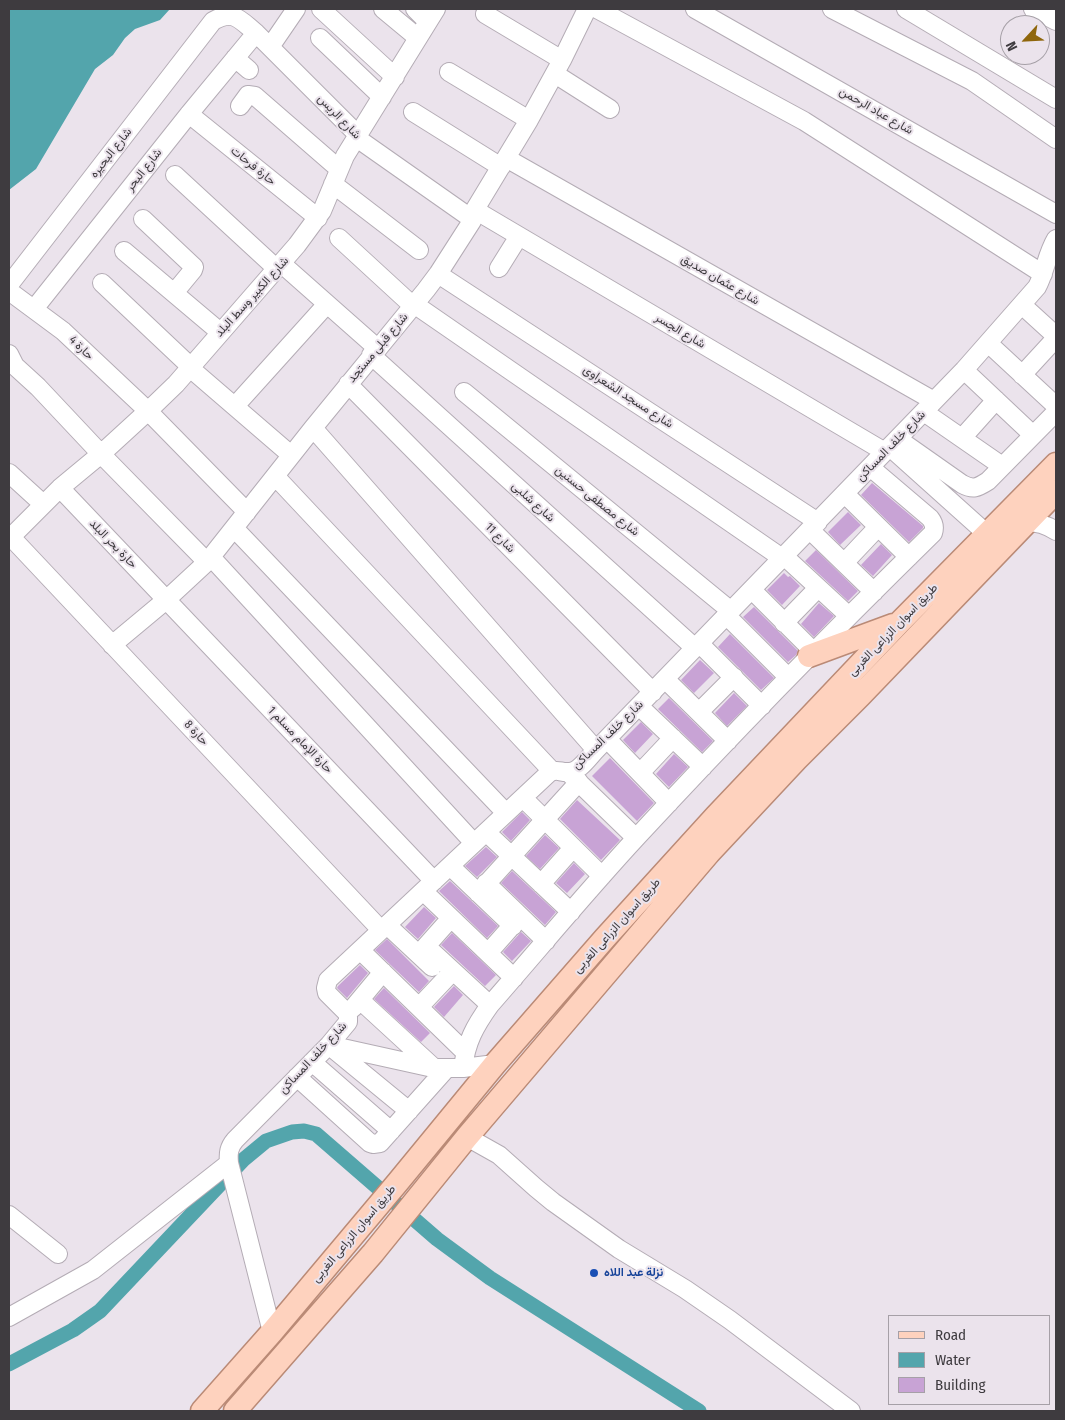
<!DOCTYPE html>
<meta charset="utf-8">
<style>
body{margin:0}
#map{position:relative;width:1065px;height:1420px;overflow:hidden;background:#ebe3ec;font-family:"Fira Sans Condensed",sans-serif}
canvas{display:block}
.frame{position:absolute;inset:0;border:10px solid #3e3b3f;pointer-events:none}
.legend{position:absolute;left:888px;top:1315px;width:162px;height:90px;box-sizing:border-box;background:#ebe3ec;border:1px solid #a6a0a7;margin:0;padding:6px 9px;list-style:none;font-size:15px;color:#3e3b3f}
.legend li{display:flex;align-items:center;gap:10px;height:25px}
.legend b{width:25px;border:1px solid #a6a0a7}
.north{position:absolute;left:1000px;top:15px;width:50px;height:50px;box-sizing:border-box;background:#ebe3ec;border:1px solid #a6a0a7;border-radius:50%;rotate:245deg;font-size:14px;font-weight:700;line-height:20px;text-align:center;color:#3e3b3f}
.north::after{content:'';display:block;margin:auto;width:18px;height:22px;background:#8f660c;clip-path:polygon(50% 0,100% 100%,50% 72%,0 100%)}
</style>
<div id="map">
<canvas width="1065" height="1420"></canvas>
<div class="frame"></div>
<ul class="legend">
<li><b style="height:6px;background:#fed2be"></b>Road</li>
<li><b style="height:14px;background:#53a5ac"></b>Water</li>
<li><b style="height:14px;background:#c8a3d5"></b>Building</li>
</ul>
<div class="north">N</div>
</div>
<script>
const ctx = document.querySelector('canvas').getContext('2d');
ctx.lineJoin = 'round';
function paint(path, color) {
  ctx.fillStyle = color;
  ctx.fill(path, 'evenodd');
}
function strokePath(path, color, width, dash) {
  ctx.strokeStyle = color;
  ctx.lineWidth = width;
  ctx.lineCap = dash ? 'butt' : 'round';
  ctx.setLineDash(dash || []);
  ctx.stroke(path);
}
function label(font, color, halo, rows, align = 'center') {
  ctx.font = font + ' "Fira Sans Condensed",Vazirmatn,sans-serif';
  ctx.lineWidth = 4;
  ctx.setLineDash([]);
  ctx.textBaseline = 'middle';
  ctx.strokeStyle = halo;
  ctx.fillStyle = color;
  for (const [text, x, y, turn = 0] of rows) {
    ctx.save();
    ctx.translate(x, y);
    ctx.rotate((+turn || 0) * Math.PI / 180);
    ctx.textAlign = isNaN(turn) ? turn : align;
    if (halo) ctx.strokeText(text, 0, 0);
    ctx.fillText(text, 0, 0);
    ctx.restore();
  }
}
paint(new Path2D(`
 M9 9H170L160 20 135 29 125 38 113 55 95 69 36 169 9 190Z`), '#53a5ac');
strokePath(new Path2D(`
 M9 1364 73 1330 100 1311 243 1160 266 1141 292 1132 304 1131 316 1134 437 1239 490 1278 699 1411`), '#53a5ac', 15);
paint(new Path2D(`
 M872 483 923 526V528L909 542 861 495Z
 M848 512 861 525 840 545 828 532Z
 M881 544 892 555 873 576 861 565Z
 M816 550 858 591 848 601 805 561Z
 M784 573 788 577 790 576 800 586 782 605 767 590Z
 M819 603 834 616 814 637 801 624Z
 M754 607 798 651 796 655 788 662 743 617Z
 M730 634 774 678 761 690 718 647Z
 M700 660 714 673 694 693 681 680Z
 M734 693 747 706 727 726 715 713Z
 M669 698 713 741 702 752 658 709Z
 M641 722 653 734 635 753 623 740Z
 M674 754 688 767 669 787 656 774Z
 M610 758 654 803 637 821 592 776Z
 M577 800 620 840 601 860 560 819Z
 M522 812 530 820 511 841 502 832Z
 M545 835 559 848 540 869 526 856Z
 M486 847 497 857 477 877 465 866Z
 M574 863 585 874 567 893 556 883Z
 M512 871 556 912 545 925 501 883Z
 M450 881 498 926 487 938 439 891Z
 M424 907 436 918 418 939 405 927Z
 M521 932 531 941 512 961 503 952Z
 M452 933 496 975 485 986 441 945Z
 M387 939 429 981 419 992 375 950Z
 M360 965 368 973 347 998 337 988 338 986Z
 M454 986 463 995 444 1017 434 1007Z
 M384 988 430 1033 421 1042 374 999Z`), '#c8a3d5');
const minor = new Path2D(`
 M321 9 395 77
 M383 9 418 38
 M415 9 428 22
 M597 9 804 121 1043 274
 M695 9 1056 214
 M832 9 972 81 1056 139
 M906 9 1056 99
 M1033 9 1056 21
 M485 14 562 60
 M320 38 382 97
 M270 47 296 9
 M235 58 249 70
 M449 72 529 120
 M555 74 610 109
 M240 106 248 95 255 96 339 169
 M413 112 501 167
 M189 114 318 218
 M506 158 934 401
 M175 175 277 269
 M333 184 419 250
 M475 210 885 452
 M143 219 194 267 193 270 174 293
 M339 238 413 306
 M124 251 220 332
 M282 264 377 348
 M499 268 519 236
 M438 274 818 522
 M102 283 191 367
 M9 285 213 21C234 9 240 20 256 33L356 133 361 141 472 219
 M9 291 63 331 148 411 247 512
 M414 304 782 558
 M1022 305 1056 336
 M34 309 189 114 256 33
 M988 343 1056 406
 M9 354 15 366 38 387 101 454 207 562
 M371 355 695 648
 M190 368 291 455
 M964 370 1033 435
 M1022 375 1056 338
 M348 384 653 692
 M464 392 731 611
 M235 406 327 304
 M924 412 1002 466
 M313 428 596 750
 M962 438 996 400
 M898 439 962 484C973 490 977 488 988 481L1056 412
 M890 447 987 534
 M9 473 43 504
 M275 476 552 771
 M60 488 434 881
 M845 494 909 557
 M1026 522C1038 522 1047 525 1056 531
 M234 528 506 813
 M810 530 874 592
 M11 537 381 930
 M9 539 60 488 101 454 148 411 176 384 297 245 322 211 345 156 436 9
 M784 556 849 616
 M211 557 474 843
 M844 563 878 527
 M752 590 814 652
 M726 615 788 677
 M784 623 818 588
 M699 643 762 706
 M112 645 166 600 207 562 313 428 426 290 438 274 472 221 474 211 529 120 562 60 587 9
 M665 679 728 741
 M639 706 703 767
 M699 712 734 677
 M607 739 669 803
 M640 773 673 738
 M570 774 636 838
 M523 798 602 876
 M486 832 571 912
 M450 866 513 926
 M486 883 546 941
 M541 884 573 848
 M423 891 514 978
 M478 893 579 782
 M387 925 432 967
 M426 946 490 1005
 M360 950 465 1052
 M488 953 519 918
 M419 954 451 918
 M360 1000 433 1067
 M419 1007 453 971
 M353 1008 383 972
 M329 1045 433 1068H463L495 1064
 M331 1047 409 1111
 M312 1062 391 1131
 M463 1068C466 1042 475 1026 490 1005 539 949 587 891 637 837 733 733 832 632 933 533 935 527 934 523 930 518L870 467
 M297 1077 370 1143 373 1144 380 1143 446 1069
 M467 1137 499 1155 536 1188 553 1202 619 1249 685 1289 730 1320 851 1411
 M9 1215 58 1254
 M9 1317 93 1270 229 1163
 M272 1332 229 1163C228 1153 229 1147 235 1140L329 1045 348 1022V1014L327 993 326 988 328 980 549 773C558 768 560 773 569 772 579 772 589 757 596 750L964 370 1037 287C1045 272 1047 254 1056 239`);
const major = new Path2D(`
 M809 656 893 625
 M202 1411 272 1332 398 1182 495 1064 605 938 716 816 899 623 1056 464
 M235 1411 373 1253 467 1137 709 853 796 760 860 696 1056 492`);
strokePath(minor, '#b4acb5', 20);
strokePath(major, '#ba8a76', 25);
strokePath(minor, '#fff', 18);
strokePath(major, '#fed2be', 22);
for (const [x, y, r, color] of [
 [594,1273,5,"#1a4fb4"]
]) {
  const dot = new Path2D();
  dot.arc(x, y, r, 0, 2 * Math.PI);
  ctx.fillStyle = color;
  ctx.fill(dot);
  strokePath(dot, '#ebe3ec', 2);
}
label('12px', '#3e3b3f', '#ebe3ec', [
 ["شارع عباد الرحمن",876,111,30],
 ["شارع الريس",339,117,46],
 ["شارع البحيره",111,153,-52],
 ["حارة فرحات",253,166,39],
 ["شارع البحر",144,170,-52],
 ["شارع عثمان صديق",720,280,30],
 ["شارع الكبير وسط البلد",252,297,-48],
 ["شارع الجسر",680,331,31],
 ["حارة 4",81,348,44],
 ["شارع قبلى مستجد",378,348,-50],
 ["شارع مسجد الشعراوى",628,397,33],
 ["شارع خلف المساكن",891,446,-46],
 ["شارع مصطفى حسنين",597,501,39],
 ["شارع شلبى",533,502,42],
 ["شارع 11",500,538,45],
 ["حارة بحر البلد",113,544,46],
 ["طريق اسوان الزراعى الغربى",893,630,-46],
 ["حارة 8",196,733,47],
 ["شارع خلف المساكن",608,735,-44],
 ["حارة الإمام مسلم 1",300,740,46],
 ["طريق اسوان الزراعى الغربى",617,926,-48],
 ["شارع خلف المساكن",313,1058,-47],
 ["طريق اسوان الزراعى الغربى",354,1234,-50]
]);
label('bold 12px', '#164399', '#ebe3ec', [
 ["نزلة عبد اللاه",604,1273]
], 'left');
</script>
